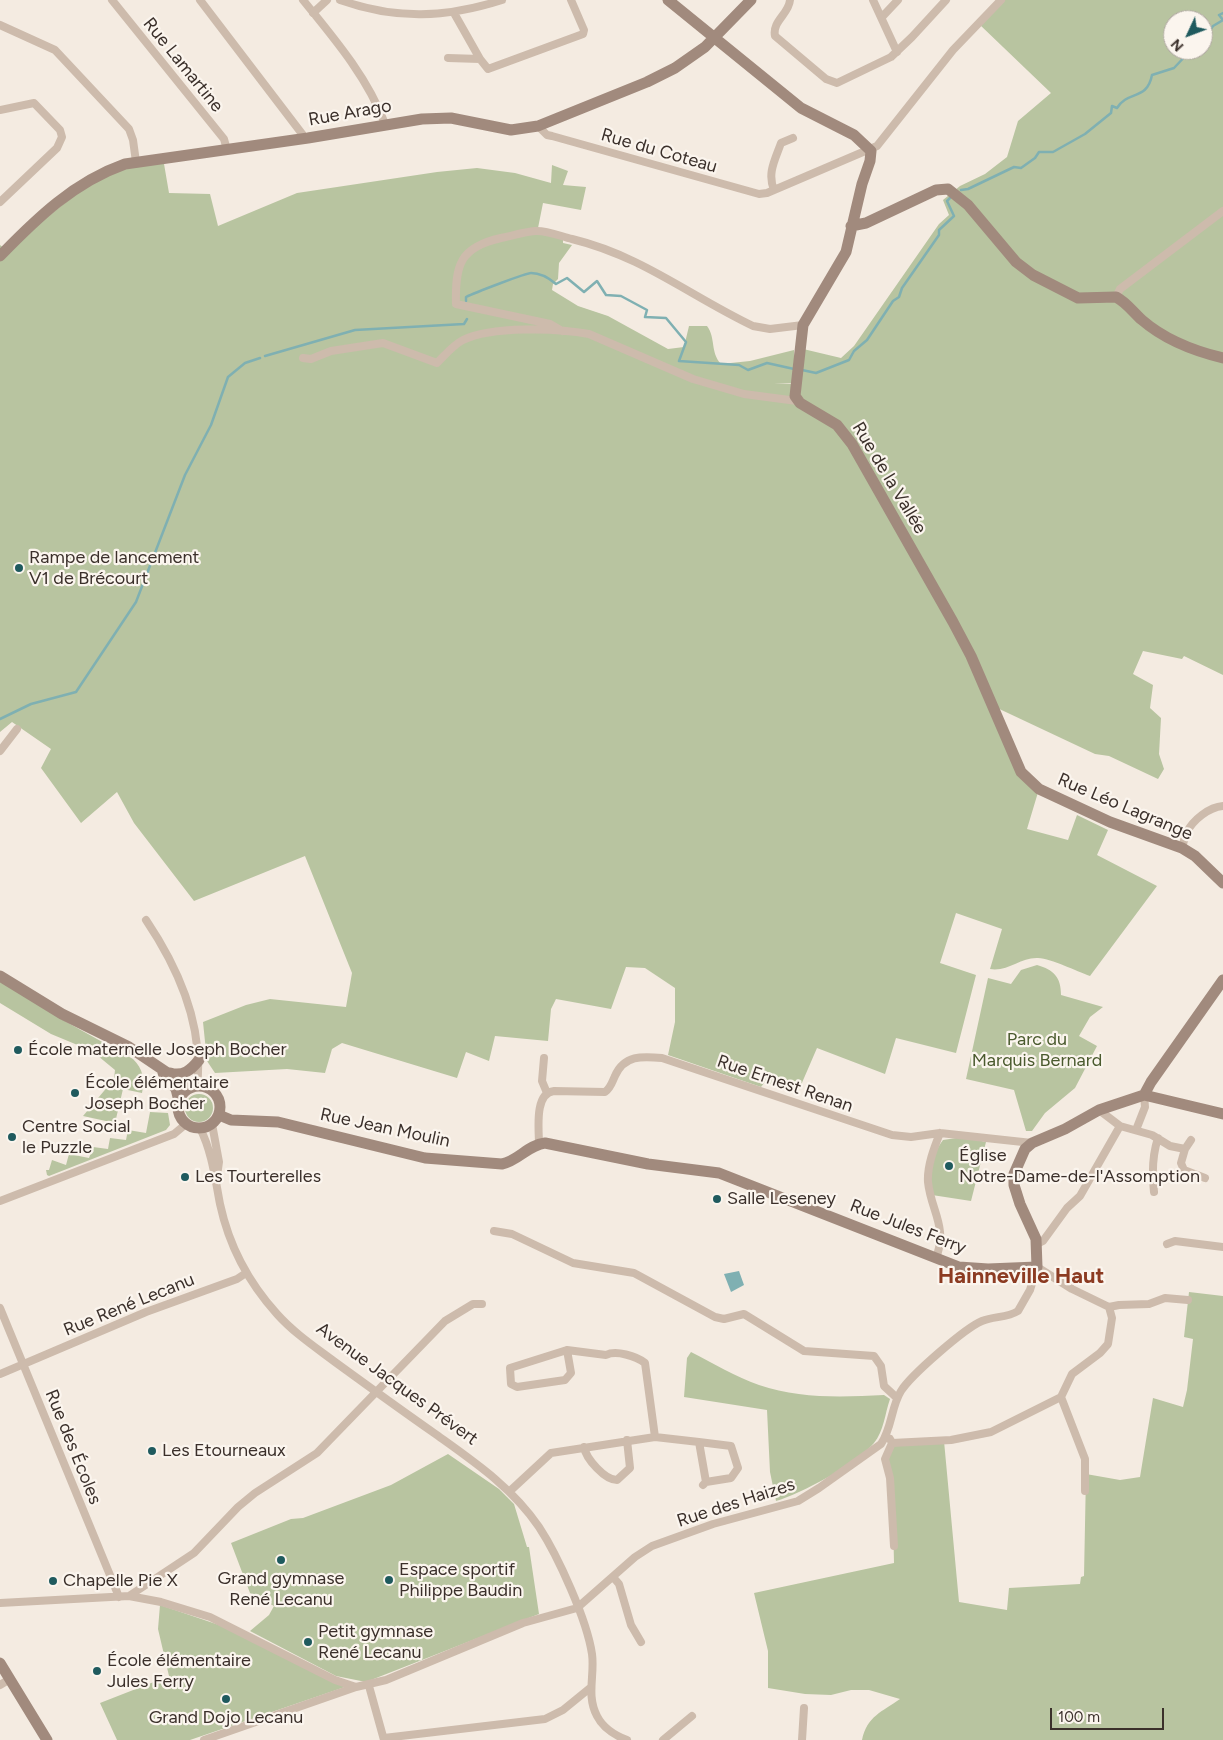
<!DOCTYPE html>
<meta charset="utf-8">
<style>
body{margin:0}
#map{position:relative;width:1223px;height:1740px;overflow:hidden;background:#f4ebe1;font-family:Figtree,sans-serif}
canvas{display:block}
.north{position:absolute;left:1163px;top:10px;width:50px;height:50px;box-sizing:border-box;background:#fbf5ee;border:1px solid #aea6a0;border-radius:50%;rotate:227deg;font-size:14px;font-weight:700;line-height:20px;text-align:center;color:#3b302b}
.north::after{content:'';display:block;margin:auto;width:18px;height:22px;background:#1f5a5e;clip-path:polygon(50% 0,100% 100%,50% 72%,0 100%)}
.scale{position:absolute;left:1050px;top:1708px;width:114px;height:22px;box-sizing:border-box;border:2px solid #3b302b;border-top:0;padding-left:6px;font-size:15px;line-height:18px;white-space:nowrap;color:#3b302b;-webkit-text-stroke:4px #fbf5ee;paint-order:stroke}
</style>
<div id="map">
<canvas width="1223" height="1740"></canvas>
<div class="north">N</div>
<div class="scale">100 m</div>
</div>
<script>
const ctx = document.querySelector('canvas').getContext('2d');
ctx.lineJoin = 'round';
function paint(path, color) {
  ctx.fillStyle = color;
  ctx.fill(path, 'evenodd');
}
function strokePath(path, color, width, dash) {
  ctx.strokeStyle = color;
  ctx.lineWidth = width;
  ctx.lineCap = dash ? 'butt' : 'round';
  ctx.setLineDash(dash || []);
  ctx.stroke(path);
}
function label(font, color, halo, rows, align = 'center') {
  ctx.font = font + ' Figtree,sans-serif';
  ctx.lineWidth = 4.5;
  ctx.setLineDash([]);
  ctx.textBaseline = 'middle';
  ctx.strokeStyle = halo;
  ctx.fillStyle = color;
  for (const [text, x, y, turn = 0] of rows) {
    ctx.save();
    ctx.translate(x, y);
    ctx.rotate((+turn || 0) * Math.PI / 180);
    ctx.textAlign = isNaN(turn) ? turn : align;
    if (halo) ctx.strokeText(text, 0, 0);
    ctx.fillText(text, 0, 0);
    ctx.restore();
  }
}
paint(new Path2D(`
 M1001 0H1223V675L1184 656 1182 659 1143 651 1133 674 1153 685 1150 708 1161 718 1159 754 1164 769 1158 779 1109 756 1095 754 993 706 1021 772 1039 789 1027 829 1068 840 1077 815 1108 830 1097 855 1157 886 1090 976C1076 971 1052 959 1038 958 1021 957 1008 972 990 969L1002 929 956 913 940 963 976 975 956 1053 896 1038 885 1074 817 1048 798 1092 765 1082 761 1087 668 1055 675 1022V988L645 968 626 967 611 1009 556 999 551 1009 548 1041 495 1036 489 1061 466 1052 457 1078 342 1043 332 1049 325 1073 287 1069 215 1073 207 1061 203 1022 246 1005 270 999 346 1007 352 973 305 856 194 901 134 823 117 792 81 823 41 768 51 749 12 722 0 732V245L6 250 105 171 163 158 169 193 210 194 218 226 297 193 437 172 477 168 515 173 551 183 552 165 568 171 563 185 586 187 581 210 543 203 538 228 563 237V243L572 245 559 263 558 279 553 284 552 290 578 306 608 316 668 349 684 347 689 326H707C716 338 710 352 721 364L750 361 794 350 795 378 793 383H774L796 384 799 348 841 358 854 346 939 224 949 215 943 200 960 186 985 174 1007 157 1018 121 1051 93 979 24ZM1173 20H1203V50H1173Z
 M1037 965C1054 970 1061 977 1061 995L1103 1007 1090 1017 1079 1036 1097 1046 1075 1088 1045 1113 1032 1131H1026L1014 1090 966 1079 988 978 1011 984 1021 970Z
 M0 981 61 1019 133 1059C143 1069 145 1079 142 1093L123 1089 115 1123 83 1116 114 1079 115 1070 92 1051 51 1034 0 1003Z
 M185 1108a14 14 0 1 1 28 0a14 14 0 1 1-28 0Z
 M150 1112 168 1113 170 1125 166 1130 49 1176 47 1175 46 1170H49L52 1160 66 1165 69 1154 89 1158 93 1147 108 1149 110 1138 126 1140 128 1130 146 1133Z
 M963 1137 986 1142 971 1201 932 1195C930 1176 931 1155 943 1140Z
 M1189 1292 1223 1296V1740H862C867 1716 882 1712 900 1699L869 1690H851L831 1695 805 1694 768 1688V1651L754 1593 894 1563 893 1519 885 1459 892 1443 944 1441 959 1602 1007 1610 1009 1588 1080 1584 1081 1577 1084 1576 1086 1474 1120 1480 1140 1477 1153 1398 1183 1407 1187 1390 1193 1339 1184 1337Z
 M691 1352C713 1363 736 1377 759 1385 799 1399 843 1397 884 1395L890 1399C885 1413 884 1431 874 1443 858 1463 801 1494 776 1501L770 1472 767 1410 684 1397 687 1358Z
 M448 1454 499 1489 514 1504 527 1547H529L539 1614 366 1682 336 1676 250 1631 269 1615 274 1606 250 1593 231 1543 291 1519 303 1518 391 1485Z
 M160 1605 222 1626 345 1687 190 1740H117L100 1703 169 1676 158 1629Z`), '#b8c4a0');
paint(new Path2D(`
 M739 1271 744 1285 731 1292 724 1274Z`), '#7fb0b2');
strokePath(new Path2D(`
 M1203 40 1213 26 1223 20 1219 15 1223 13
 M961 190 968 189 1014 167 1021 168 1035 158 1039 152H1053L1085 134 1111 113 1112 106 1117 108C1128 90 1147 101 1152 75L1174 68 1190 51 1196 53V50
 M466 301V297C474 293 526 273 531 273 541 273 549 278 556 284L567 278 584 292 597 281 606 295 621 296 647 310 645 317 666 318 686 342 679 361 739 365 748 370 767 363 794 369
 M265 356 355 330 464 324 467 319
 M802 370 816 373 849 360 854 351 867 340 893 301 899 297 902 288 939 235V230L954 216 947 201 950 198
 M0 719 31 704 76 692 136 602 185 475 211 425 228 377 245 363 260 358`), '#7fb0b2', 2.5);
strokePath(new Path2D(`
 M112 0 224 139 227 150
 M200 0 306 139
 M303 0C334 38 368 78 385 124
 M340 0C396 20 446 18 502 0
 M790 0C789 14 772 21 775 36L826 79 837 83 891 57 912 37 946 0
 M873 0 897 52
 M313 13 327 0
 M454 13 480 59
 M882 17 898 0
 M0 25 55 50 129 129 133 140 136 162
 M448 58 480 59 488 69 583 34 584 30 571 0
 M0 110 34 103 60 130 62 137 57 148 0 202
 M538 126 547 135 552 136 759 194 767 193 877 146 953 50 1001 0
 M774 190C767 173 775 160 781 143L793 138
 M1116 297 1120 289 1223 211
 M562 331 550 324 456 304C455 265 460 247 501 238 512 236 523 232 535 231 546 230 560 236 572 239 642 256 690 296 753 326L770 329 803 325
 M303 358 311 359 331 351 383 343 437 363C445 355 453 345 463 340 491 326 558 328 589 334L693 379 744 394 797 401
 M0 751 17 729
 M1182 848C1184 842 1184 837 1187 832 1193 820 1209 807 1223 806
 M146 920C179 969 204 1026 197 1086
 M544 1058 542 1081 547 1093
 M1099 1110 1120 1126 1152 1135 1170 1146 1185 1149 1191 1140
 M212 1124 219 1162 217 1176
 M200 1128C212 1152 215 1178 220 1204 229 1246 249 1283 277 1314 294 1333 315 1347 335 1362 368 1386 401 1410 434 1433 473 1461 512 1487 539 1527 558 1556 587 1620 592 1654 595 1675 586 1695 597 1716 603 1728 614 1735 627 1740
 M1136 1130 1145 1107 1144 1095
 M539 1144C539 1130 534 1093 554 1091L605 1092C611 1088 612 1082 615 1076 624 1055 642 1056 662 1058L892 1135 911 1137 940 1133 1032 1143
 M1185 1149 1181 1163 1184 1170 1205 1178
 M1154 1192C1152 1174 1152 1156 1158 1138
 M0 1201 174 1134 186 1124
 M494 1231 512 1234 573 1263 634 1273 715 1317 724 1319 744 1314 804 1351 874 1356 881 1366 884 1386 897 1398
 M1037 1244 1043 1241 1067 1208 1080 1196 1120 1126
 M1167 1244 1175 1241 1223 1247
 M936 1258C948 1227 931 1211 928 1182 927 1166 934 1148 940 1133
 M0 1308 119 1597
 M567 1350 571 1373 565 1380 517 1387 511 1384 510 1368 567 1350 606 1355C616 1350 636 1356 645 1363L655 1437
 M0 1374 146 1312 237 1279 246 1273
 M890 1439 892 1443 885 1459 890 1478 894 1546
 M699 1442 731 1446 738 1468 731 1478 706 1482
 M892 1443 951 1440 991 1432 1061 1397
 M584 1447C586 1459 605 1480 617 1480L630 1468 627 1440
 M510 1491 551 1453 655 1437 699 1442 706 1482 703 1485
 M1085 1491V1459L1061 1397 1072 1374 1100 1353 1108 1344 1112 1318 1109 1307
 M613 1577 619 1584 631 1625 641 1642
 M129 1596 194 1553 238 1507 255 1493 317 1453 445 1321 473 1304H482
 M0 1603 129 1596 161 1602 210 1617 335 1680 356 1687
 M0 1685 10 1679
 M369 1686 384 1740
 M384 1738 545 1719 563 1710 590 1688
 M204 1740 356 1687 386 1680 523 1623 577 1608 635 1557 652 1546 713 1524 798 1501 819 1488 881 1444C892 1428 891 1407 901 1391 911 1375 965 1328 982 1321 994 1316 1007 1318 1018 1311L1030 1290 1037 1267 1072 1289 1109 1307 1119 1305 1149 1304 1165 1298 1188 1300
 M663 1740 692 1716
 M802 1740 804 1708`), '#cdbbac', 8);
strokePath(new Path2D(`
 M668 0 801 108 854 135 871 151 870 161 862 184 846 252 803 325 795 396 800 403 837 425 852 444 953 622 971 656 1021 772 1039 789 1110 822 1182 848 1195 856 1223 883
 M851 226 866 223 936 190 948 189 968 205 1016 262 1033 275 1078 298 1116 297C1126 302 1133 312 1142 320 1165 340 1194 351 1223 358
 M0 256C37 218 74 182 125 164L308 138 422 119 451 118 511 130 538 126 647 82 675 68 705 47 751 0
 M0 976 62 1014 129 1047 190 1088
 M163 1073 176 1089 179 1101
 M170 1073C183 1077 191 1070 199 1060
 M178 1107a21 21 0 1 1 42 0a21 21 0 1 1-42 0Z
 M1144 1095 1151 1082 1223 980
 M1144 1095 1223 1114
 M219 1115 231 1120 278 1122 425 1158 502 1164C518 1161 528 1145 545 1143L648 1164 719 1173 959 1267 988 1269 1037 1267 1036 1239 1020 1204 1014 1185V1174L1025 1149 1032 1143 1065 1129 1099 1110 1144 1095
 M0 1663 47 1740`), '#a18a7d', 11);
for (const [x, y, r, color] of [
 [19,568,5,"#1f5a5e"],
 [18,1050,5,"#1f5a5e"],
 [75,1093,5,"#1f5a5e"],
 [12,1137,5,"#1f5a5e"],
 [949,1166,5,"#1f5a5e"],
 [185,1177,5,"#1f5a5e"],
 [717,1199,5,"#1f5a5e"],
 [152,1451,5,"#1f5a5e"],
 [281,1560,5,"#1f5a5e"],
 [389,1580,5,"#1f5a5e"],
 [53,1581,5,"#1f5a5e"],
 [308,1642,5,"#1f5a5e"],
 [97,1671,5,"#1f5a5e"],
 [226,1699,5,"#1f5a5e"]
]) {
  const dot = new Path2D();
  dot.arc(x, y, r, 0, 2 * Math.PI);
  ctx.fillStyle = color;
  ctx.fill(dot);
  strokePath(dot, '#fbf5ee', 2);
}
label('18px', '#3b302b', '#fbf5ee', [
 ["Rue Lamartine",183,65,51],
 ["Rue Arago",350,113,-10],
 ["Rue du Coteau",659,151,16],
 ["Rue de la Vallée",889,478,59],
 ["Rue Léo Lagrange",1125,807,23],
 ["Rue Ernest Renan",785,1084,19],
 ["Rue Jean Moulin",385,1128,12],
 ["Rue Jules Ferry",908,1227,21],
 ["Rue René Lecanu",129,1305,-22],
 ["Avenue Jacques Prévert",397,1384,36],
 ["Rue des Écoles",73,1447,68],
 ["Rue des Haizes",736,1503,-18]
]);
label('18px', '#3b302b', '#fbf5ee', [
 ["Rampe de lancement",29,558],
 ["V1 de Brécourt",29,579],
 ["École maternelle Joseph Bocher",28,1050],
 ["École élémentaire",85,1083],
 ["Joseph Bocher",85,1104],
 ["Centre Social",22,1127],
 ["le Puzzle",22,1148],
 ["Église",959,1156],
 ["Notre-Dame-de-l'Assomption",959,1177],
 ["Les Tourterelles",195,1177],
 ["Salle Leseney",727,1199],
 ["Les Etourneaux",162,1451],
 ["Espace sportif",399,1570],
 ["Philippe Baudin",399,1591],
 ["Grand gymnase",281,1579,"center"],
 ["René Lecanu",281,1600,"center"],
 ["Chapelle Pie X",63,1581],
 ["Petit gymnase",318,1632],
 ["René Lecanu",318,1653],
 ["École élémentaire",107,1661],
 ["Jules Ferry",107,1682],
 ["Grand Dojo Lecanu",226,1718,"center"]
], 'left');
label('18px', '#4a5a2e', '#fbf5ee', [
 ["Parc du",1037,1040],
 ["Marquis Bernard",1037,1061]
]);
label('bold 22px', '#8c3b22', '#fbf5ee', [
 ["Hainneville Haut",1021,1277]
]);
</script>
